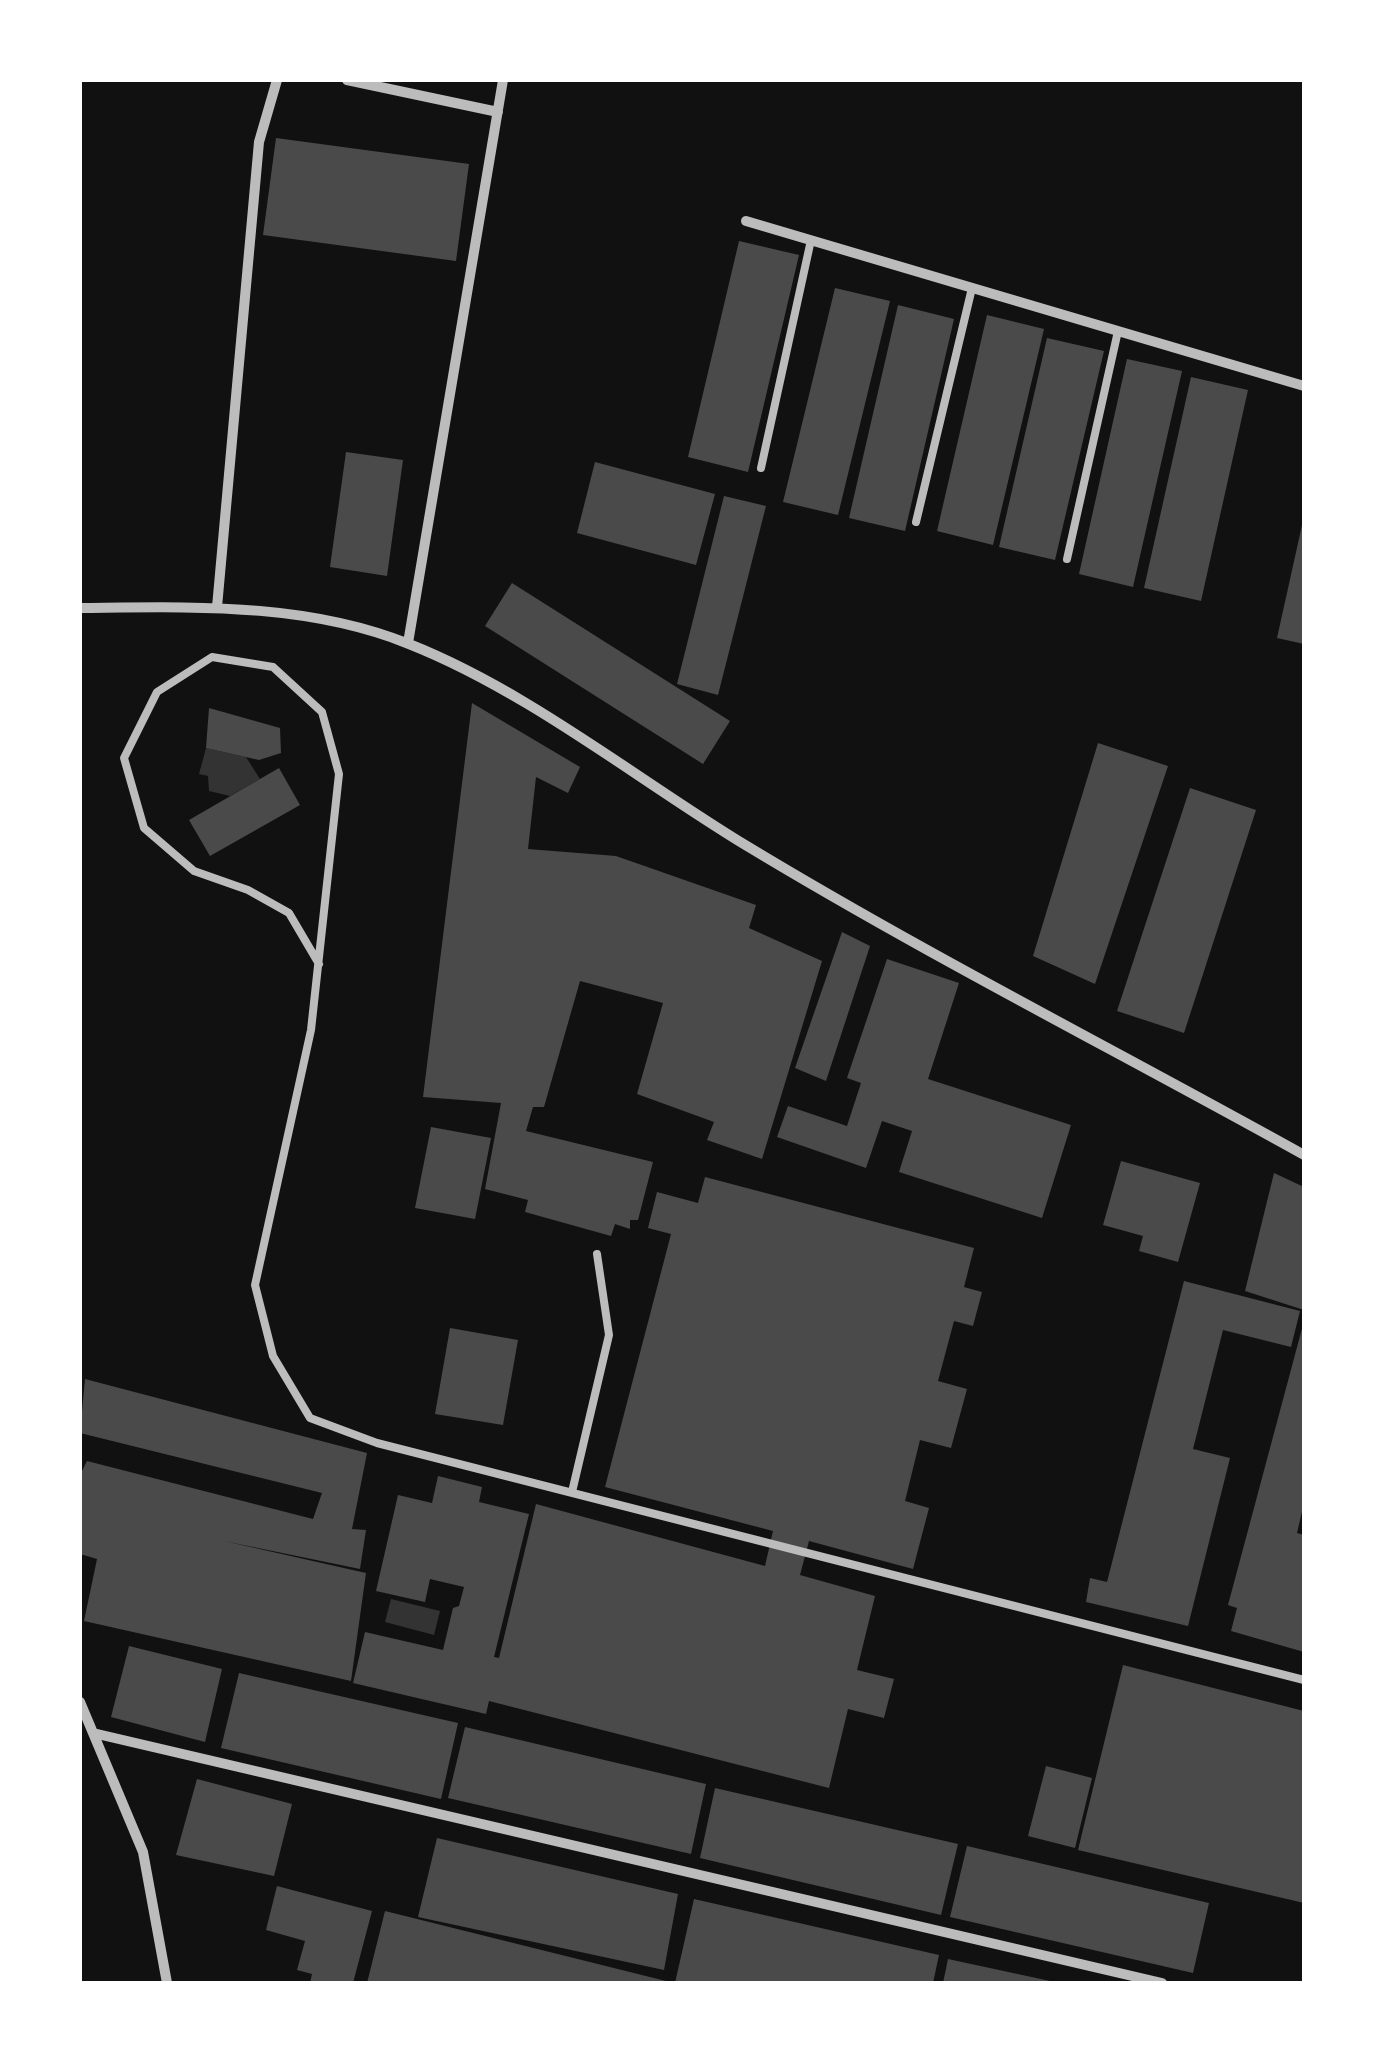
<!DOCTYPE html>
<style>
body{margin:0}
#map{position:relative;width:1384px;height:2063px;overflow:hidden;background:#111;font-family:"DejaVu Sans",sans-serif}
canvas{display:block}
.frame{position:absolute;inset:0;border:82px solid #fff;pointer-events:none}
</style>
<div id="map">
<canvas width="1384" height="2063"></canvas>
<div class="frame"></div>
</div>
<script>
const ctx = document.querySelector('canvas').getContext('2d');
ctx.lineJoin = 'round';
function paint(path, color) {
  ctx.fillStyle = color;
  ctx.fill(path, 'evenodd');
}
function strokePath(path, color, width, dash) {
  ctx.strokeStyle = color;
  ctx.lineWidth = width;
  ctx.lineCap = dash ? 'butt' : 'round';
  ctx.setLineDash(dash || []);
  ctx.stroke(path);
}
paint(new Path2D(`
 M206 748 246 757 260 779 230 796 209 791 208 776 199 774Z
 M391 1599 440 1611 434 1635 385 1622Z`), '#333');
paint(new Path2D(`
 M276 138 469 164 456 261 263 235Z
 M739 241 799 255 748 472 688 457Z
 M835 288 890 301 838 515 783 502Z
 M898 305 954 319 905 531 849 518Z
 M987 315 1044 329 993 545 937 531Z
 M1047 338 1104 351 1055 560 999 547Z
 M1127 359 1182 371 1133 587 1079 574Z
 M1191 377 1248 390 1201 601 1144 588Z
 M346 452 403 460 387 576 330 567Z
 M595 462 715 494 696 565 577 533Z
 M724 496 766 506 718 695 677 684Z
 M1302 525H1304V644L1277 638Z
 M512 583 730 721 703 764 485 626Z
 M472 703 580 767 568 793 536 777 528 849 616 856 756 905 749 928 822 961 762 1159 707 1140 714 1122 637 1094 663 1003 580 981 544 1107H533L526 1131 653 1162 638 1220H630V1229L615 1224 611 1236 525 1212 528 1200 485 1189 501 1103 423 1097Z
 M209 708 280 728 281 753 259 760 206 748Z
 M1098 743 1168 766 1095 984 1033 956Z
 M279 768 300 805 210 856 189 820Z
 M1190 788 1256 810 1184 1033 1117 1011Z
 M842 932 870 946 826 1081 795 1068Z
 M887 959 959 983 928 1079 1071 1125 1042 1218 899 1172 912 1131 882 1121 866 1168 777 1137 788 1106 847 1126 861 1083 847 1078Z
 M431 1127 491 1138 475 1219 415 1208Z
 M1121 1161 1200 1183 1178 1262 1139 1251 1143 1236 1103 1225Z
 M1274 1173 1304 1187V1310L1245 1291Z
 M705 1177 974 1248 964 1287 982 1292 973 1326 954 1321 938 1381 967 1389 951 1448 920 1440 905 1501 929 1508 913 1569 809 1541 800 1575 875 1596 857 1670 894 1679 884 1718 848 1709 829 1788 489 1701 486 1714 353 1683 365 1632 443 1650 453 1608 459 1606 464 1587 430 1579 425 1602 376 1591 398 1495 432 1503 438 1476 482 1487 479 1502 529 1514 494 1657 499 1658 536 1504 765 1566 773 1531 605 1487 671 1234 648 1228 657 1192 698 1203Z
 M1184 1281 1300 1311 1291 1347 1223 1330 1193 1449 1230 1458 1188 1626 1086 1602 1090 1578 1107 1582Z
 M1304 1321V1503L1297 1533 1304 1535V1652L1231 1631 1237 1608 1228 1605Z
 M450 1328 518 1340 503 1425 435 1414Z
 M85 1379 367 1453 352 1529 366 1530 360 1569 224 1541 366 1573 351 1681 84 1621 97 1559 80 1554V1475L87 1461 313 1519 322 1493 80 1433Z
 M129 1646 222 1669 205 1742 111 1717Z
 M1123 1665 1304 1711V1903L1078 1850Z
 M239 1673 458 1723 441 1799 221 1748Z
 M465 1727 706 1784 691 1854 448 1798Z
 M1046 1766 1092 1778 1075 1848 1028 1836Z
 M197 1779 292 1804 274 1876 176 1855Z
 M715 1788 958 1844 941 1915 700 1858Z
 M437 1838 678 1894 664 1970 418 1917Z
 M967 1846 1209 1903 1193 1973 950 1917Z
 M277 1886 372 1911 353 1983H310L312 1974 297 1970 305 1941 266 1930Z
 M694 1899 939 1955 933 1983H675Z
 M385 1911 670 1982V1983H367Z
 M948 1959 1050 1981V1983H943Z`), '#4a4a4a');
strokePath(new Path2D(`
 M761 468 811 240
 M916 522 972 288
 M1067 559 1118 331
 M319 964 289 913 248 890 194 871 144 828 124 758 157 692 212 657 273 667 322 712 339 774 311 1030 255 1285 273 1356 310 1418 377 1443 1304 1680
 M572 1492 609 1335 597 1254`), '#bcbcbc', 8);
strokePath(new Path2D(`
 M347 80 498 112
 M746 221 1304 386
 M217 607 259 142 277 80
 M80 608C190 607 305 602 409 644 528 691 638 780 747 846 929 956 1119 1052 1304 1155
 M408 643 503 80
 M80 1702 143 1852 167 1983
 M93 1733 1162 1983`), '#bcbcbc', 10);
</script>
